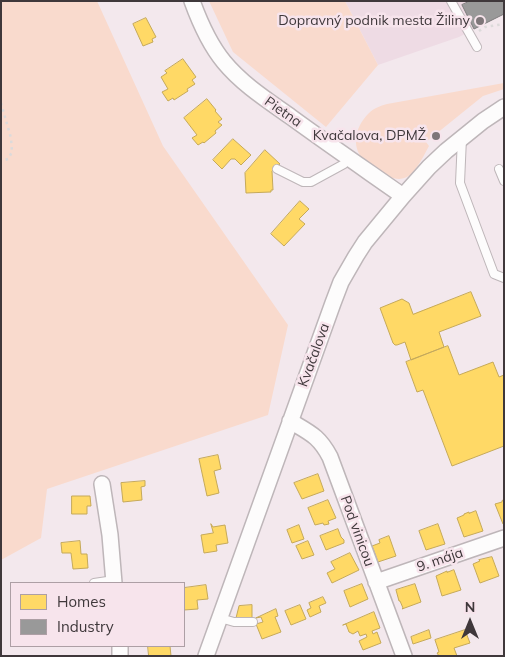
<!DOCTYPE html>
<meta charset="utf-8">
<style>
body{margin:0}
#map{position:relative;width:505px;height:657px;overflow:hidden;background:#f3e8ed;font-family:Mulish,sans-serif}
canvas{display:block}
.frame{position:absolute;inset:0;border:2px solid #3f383b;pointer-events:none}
.legend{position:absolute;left:10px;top:582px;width:175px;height:65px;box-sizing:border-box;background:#f7e4ec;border:1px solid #ad9fa5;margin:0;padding:6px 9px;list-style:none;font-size:15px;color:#3f383b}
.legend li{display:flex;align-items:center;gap:10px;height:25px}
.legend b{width:25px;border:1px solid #ad9fa5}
.north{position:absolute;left:445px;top:597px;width:50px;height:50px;-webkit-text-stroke:4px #f7e4ec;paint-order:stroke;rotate:0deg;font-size:14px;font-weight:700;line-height:20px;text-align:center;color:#3f383b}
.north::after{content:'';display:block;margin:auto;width:18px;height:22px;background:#3f383b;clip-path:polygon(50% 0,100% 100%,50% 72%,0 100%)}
</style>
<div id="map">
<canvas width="505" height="657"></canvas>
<div class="frame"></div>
<ul class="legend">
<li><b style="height:14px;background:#ffd966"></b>Homes</li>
<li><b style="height:14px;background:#999"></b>Industry</li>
</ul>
<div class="north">N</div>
</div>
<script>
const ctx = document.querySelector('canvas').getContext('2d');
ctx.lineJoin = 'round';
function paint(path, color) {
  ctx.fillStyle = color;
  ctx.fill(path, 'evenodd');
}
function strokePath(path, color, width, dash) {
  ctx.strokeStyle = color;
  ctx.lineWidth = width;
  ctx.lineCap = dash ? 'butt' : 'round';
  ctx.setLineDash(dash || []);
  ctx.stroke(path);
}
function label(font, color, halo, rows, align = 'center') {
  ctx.font = font + ' Mulish,sans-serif';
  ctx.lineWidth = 5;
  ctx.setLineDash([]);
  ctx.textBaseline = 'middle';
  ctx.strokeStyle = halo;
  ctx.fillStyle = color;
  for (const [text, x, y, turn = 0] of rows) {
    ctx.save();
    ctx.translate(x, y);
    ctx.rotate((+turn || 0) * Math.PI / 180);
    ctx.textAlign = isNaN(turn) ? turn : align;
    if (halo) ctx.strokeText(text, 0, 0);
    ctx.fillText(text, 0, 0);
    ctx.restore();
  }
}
paint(new Path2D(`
 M345 1H504V14L459 37 378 65Z`), '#eedbe4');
paint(new Path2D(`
 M1 1H97L163 146 288 325 268 415 47 489 41 538 1 560Z
 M209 1H345L378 65 326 127 233 52Z
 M504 83V89L483 96 426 142 429 146C424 155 419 166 412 173 396 190 374 166 361 157 351 142 357 125 369 113 374 108 380 106 387 104Z`), '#f9dacd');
const homes = new Path2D(`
 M146 18 156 37 152 39 153 42 143 46 133 24Z
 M183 59 196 77 192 80 195 84 187 89 188 91 174 100 173 98 168 101 162 92 168 89 161 77 167 73 165 71Z
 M207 99 216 110 215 111 222 119 218 122 222 125 215 131 216 133 204 143 203 142 198 145 192 138 197 135 184 118Z
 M233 139 251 155 241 165 235 159H231L222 169 213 160Z
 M265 150 280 164 272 171 273 190H271V192L246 193 245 173Z
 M300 201 309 209 299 219 305 224 284 246 271 234Z
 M471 292 481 316 439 332 444 347 411 360 405 342 397 345H395L393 343 380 308 402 299 409 303 413 314Z
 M448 346 459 375 493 362 499 377 504 375V446L452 466 423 390 417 392 406 362Z
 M218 455 221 469 214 471 219 493 207 496 199 459Z
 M318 474 324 491 302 499 294 483Z
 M145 481V486L141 487 142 500 123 502 121 483Z
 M72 496H90L91 506H87V514H72Z
 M328 500 336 518 328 521 329 524 324 525 323 523 315 525 308 508Z
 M504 500V524H503L495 504 502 502V501Z
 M476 511 483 531 464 537 457 518 464 515V514L469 512V513Z
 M211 524 213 527 225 525 228 543 216 545 217 551 204 553 201 535 213 533Z
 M438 524 445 544 426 550 419 531Z
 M299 525 304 539 292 543 287 530Z
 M338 529 341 537 344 540V543L326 550 320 536Z
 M389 536 396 556 378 562 372 546 380 543 379 540Z
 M80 541 81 554H87L88 568 73 569 71 553H62L61 543Z
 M308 541 314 555 302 559 296 546Z
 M350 553 359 570 332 583 327 573 335 569 331 562Z
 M492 557 499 576 480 583 473 564 480 561 479 560Z
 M454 570 461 590 442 596 436 576 447 571V572Z
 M362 584 368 599 350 607 344 591Z
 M415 584 421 602 402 609 403 608 400 601H399L396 590Z
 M206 585 208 599 197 600 198 609 184 610V588Z
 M323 597 326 603 319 606 321 612 310 617 307 610 311 608 309 603Z
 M252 605V619L236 618 239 606Z
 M300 605 306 619 291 625 285 611Z
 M276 609 278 616 275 617 281 632 262 639 256 624 263 622 261 617 256 618Z
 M374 612 380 628 372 631 373 634 377 632 381 643 363 650 359 641 367 637 366 634 360 636 358 631 353 634 349 632 346 624 343 625Z
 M429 630 431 638 413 644 411 637Z
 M465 630 470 643 454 648 457 656H439L437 653 439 652 435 640Z
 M148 646H170L171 656H149Z`);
paint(homes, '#ffd966');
strokePath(homes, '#c5a959', 1);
const industry = new Path2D(`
 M470 1H504V14L474 29 462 5Z`);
paint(industry, '#999');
strokePath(industry, '#7e7c7d', 1);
const service = new Path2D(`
 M451 1 477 47
 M462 138 460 183 494 274 504 278
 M277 169 303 182H311L344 164 349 158
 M499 169 504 181
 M94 583 114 580
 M220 618 234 622H253`);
const minor = new Path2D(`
 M192 1C200 23 209 44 224 62 242 84 267 100 291 117 328 144 366 170 403 196
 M290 421C310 433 319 436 330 457L404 656
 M102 484 110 535 114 583
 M376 582 504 538
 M120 646V656
 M206 656 333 303 341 282 356 256 365 242 403 196 429 167 446 151 483 121 504 107`);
strokePath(service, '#beb6b9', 10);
strokePath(minor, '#beb6b9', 18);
strokePath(new Path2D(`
 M479 31 485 27 504 24
 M1 103 11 138 12 152 8 159 1 161`), '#dcdada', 2.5, [2.5, 4]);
strokePath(service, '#fdfcfc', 8);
strokePath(minor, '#fdfcfc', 15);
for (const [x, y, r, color] of [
 [480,21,5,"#7e7679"],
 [436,136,5,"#7e7679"]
]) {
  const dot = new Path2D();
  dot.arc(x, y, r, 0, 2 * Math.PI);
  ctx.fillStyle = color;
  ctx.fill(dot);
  strokePath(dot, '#f7e4ec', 2);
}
label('14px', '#3f383b', '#f7e4ec', [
 ["Dopravný podnik mesta Žiliny",470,21],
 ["Kvačalova, DPMŽ",426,136]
], 'right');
label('14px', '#3f383b', '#f7e4ec', [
 ["Pietna",283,112,35],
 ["Kvačalova",314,355,-70],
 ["Pod vinicou",357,531,70],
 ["9. mája",440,560,-19]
]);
</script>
